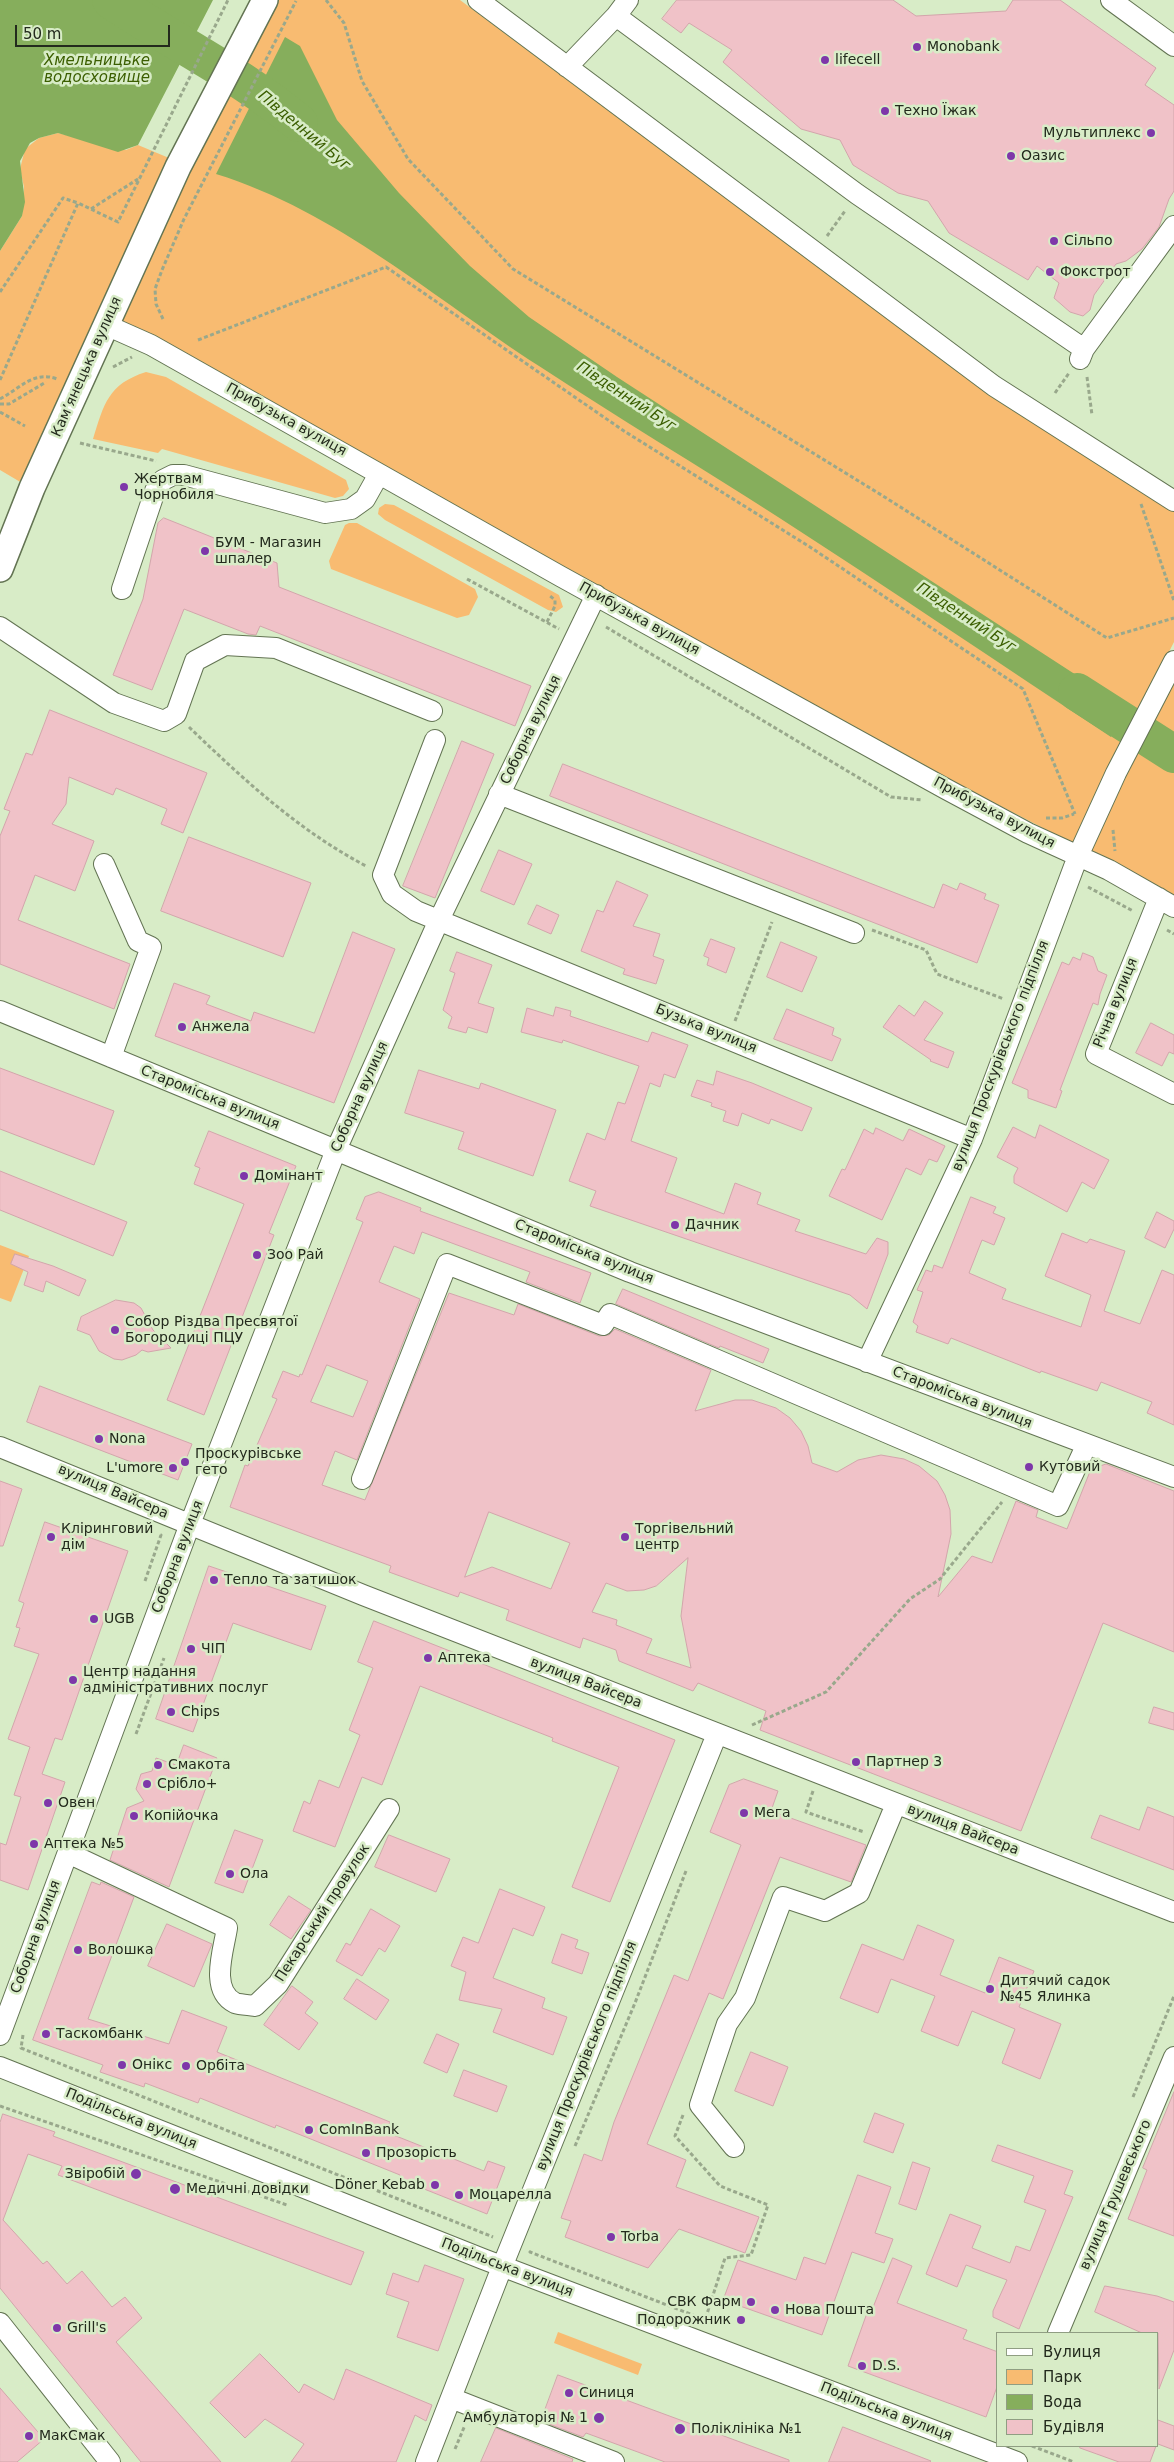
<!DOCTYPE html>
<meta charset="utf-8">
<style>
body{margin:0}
#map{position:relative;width:1174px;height:2462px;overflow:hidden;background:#d8ecc7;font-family:"DejaVu Sans",sans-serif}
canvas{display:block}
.legend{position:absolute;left:996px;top:2332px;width:162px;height:115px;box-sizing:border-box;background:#d8ecc7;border:1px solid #909e83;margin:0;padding:6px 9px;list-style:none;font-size:15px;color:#232a1d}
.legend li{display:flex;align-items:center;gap:10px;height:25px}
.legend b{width:25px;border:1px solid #909e83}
.scale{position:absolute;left:15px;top:25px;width:155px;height:22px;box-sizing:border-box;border:2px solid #232a1d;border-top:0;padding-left:6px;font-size:15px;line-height:18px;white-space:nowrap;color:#232a1d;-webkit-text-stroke:4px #d8ecc7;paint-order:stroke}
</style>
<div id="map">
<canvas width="1174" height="2462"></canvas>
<ul class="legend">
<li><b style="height:6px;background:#fff"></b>Вулиця</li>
<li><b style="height:14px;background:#f8bb71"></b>Парк</li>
<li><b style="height:14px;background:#86ae5c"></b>Вода</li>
<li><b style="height:14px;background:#f0c2c8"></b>Будівля</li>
</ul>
<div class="scale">50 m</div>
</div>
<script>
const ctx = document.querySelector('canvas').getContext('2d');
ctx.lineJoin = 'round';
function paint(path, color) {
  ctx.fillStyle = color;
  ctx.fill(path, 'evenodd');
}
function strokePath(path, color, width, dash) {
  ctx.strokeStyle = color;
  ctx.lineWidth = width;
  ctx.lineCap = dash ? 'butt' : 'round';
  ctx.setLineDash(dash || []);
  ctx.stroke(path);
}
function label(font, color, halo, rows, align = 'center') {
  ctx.font = font + ' "DejaVu Sans",sans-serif';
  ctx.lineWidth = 5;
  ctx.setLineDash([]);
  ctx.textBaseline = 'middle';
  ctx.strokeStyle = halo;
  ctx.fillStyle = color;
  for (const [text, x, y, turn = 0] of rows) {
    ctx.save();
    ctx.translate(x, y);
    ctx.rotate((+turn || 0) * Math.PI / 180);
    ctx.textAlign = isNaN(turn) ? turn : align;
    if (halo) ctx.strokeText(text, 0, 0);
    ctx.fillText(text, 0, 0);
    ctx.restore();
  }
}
paint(new Path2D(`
 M275 0H460L989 394 1174 511V642L1109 770 1074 844 950 780 119 320 187 171Z
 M58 133 126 150 138 145 169 158 22 483 0 470V251L22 216 24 187 20 169 25 149 39 138Z
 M146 372 166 377 346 480 349 489 343 496 335 498 162 449 158 453 93 439C104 404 108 384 146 372Z
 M385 504 394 505 559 595 563 607 556 612 548 610 385 520 378 514 379 508Z
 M349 523H357L475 589 478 597 469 615 457 618 331 569 329 561 345 525Z
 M1174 679V896L1089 852Z
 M0 1245 29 1256 11 1302 0 1298Z
 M558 2332 642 2364 638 2375 554 2343Z`), '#f8bb71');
paint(new Path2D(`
 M0 0H213L138 145 118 152 58 133 39 138 30 143 20 161 25 202 22 216 0 251Z
 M285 37 300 46 337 120 399 193 470 266 529 317 617 377 1127 708 1111 737C1000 664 890 589 778 517 699 466 618 418 539 366 435 299 336 211 216 174Z`), '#86ae5c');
strokePath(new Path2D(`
 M111 0C173 42 242 75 299 123
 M1077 692 1174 754`), '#86ae5c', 38);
const building = new Path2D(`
 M677 0H893L916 16 1006 11 1013 0H1060L1156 68 1145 85 1174 105V191L1169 199 1159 227 1142 249 1126 261 1116 264 1094 295 1090 310 1083 316 1070 312 1054 298 1059 283 1037 266 1028 280 949 233 928 201 898 193 853 165 840 140 801 129 723 62 732 50 689 23 681 33 662 19Z
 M164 518 277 563 279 587 531 686 515 726 260 626 256 635 248 634 184 609 152 690 113 675 143 599 158 523Z
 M50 710 207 773 183 833 161 824 167 809 116 788 113 795 69 777 66 804 52 824 94 841 75 891 35 875 18 920 130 964 114 1009 0 964V836L10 811 4 809 26 753 32 755Z
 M462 741 494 754 435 898 403 886Z
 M563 764 934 908 943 884 957 890 960 883 986 894 984 899 999 905 977 963 550 796Z
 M189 837 311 883 283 957 161 911Z
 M499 850 532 864 514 905 481 891Z
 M617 881 648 895 633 926 660 934 653 956 664 960 656 984 623 974 625 969 581 951 597 910 603 912Z
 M537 905 559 915 551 934 528 924Z
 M353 932 395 949 334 1103 155 1036 174 983 210 996 206 1004 251 1021 254 1012 314 1033Z
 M711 939 735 948 726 973 707 965 709 958 704 956Z
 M781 942 817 957 802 992 767 977Z
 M457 952 492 965 478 1003 494 1008 487 1033 468 1027 466 1033 448 1028 452 1017 443 1010 455 973 450 971Z
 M1083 953 1093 957 1098 971 1107 975 1100 994 1098 1005 1093 1003 1060 1090 1062 1091 1056 1108 1028 1098V1090L1012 1083 1062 962 1069 965 1073 957 1080 960Z
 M925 1001 943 1013 924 1040 954 1052 948 1068 930 1061 931 1060 883 1027 899 1005 914 1016Z
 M556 1007 571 1011 570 1016 648 1042 652 1032 688 1045 675 1078 664 1074 660 1087 650 1083 631 1141 677 1158 665 1192 724 1214 735 1183 761 1193 757 1204 800 1220 795 1231 866 1254 877 1238 888 1242V1254L867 1309 850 1295 590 1206 596 1191 569 1181 587 1133 605 1140 618 1102 625 1104 639 1066 563 1040 562 1043 521 1032 527 1008 553 1016Z
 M787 1009 834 1028 832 1035 841 1039 832 1061 774 1039Z
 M1151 1023 1174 1035V1054L1169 1052 1162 1066 1136 1053Z
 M0 1068 114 1111 94 1165 0 1129Z
 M419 1070 479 1089 481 1083 556 1110 533 1176 458 1149 464 1132 405 1113Z
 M717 1071 752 1083 812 1108 802 1131 771 1119 769 1124 742 1113 738 1126 723 1121 726 1111 711 1106 712 1103 691 1096 697 1080 713 1085Z
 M1040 1125 1109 1160 1094 1189 1082 1182 1067 1212 1014 1183V1176L1018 1168 997 1157 1013 1127 1035 1138Z
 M876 1128 903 1141 909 1129 945 1146 937 1162 929 1159 921 1175 906 1168 882 1220 829 1196 842 1169 845 1170 864 1129 873 1134Z
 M209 1131 296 1166 269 1233 274 1235 204 1415 167 1400 244 1204 194 1184 200 1168 195 1166Z
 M0 1171 127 1222 113 1256 0 1210Z
 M379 1192 421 1208 420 1211 591 1273 580 1303 526 1282 530 1272 422 1232 414 1254 394 1246 379 1282 420 1299 357 1460 335 1451 322 1485 365 1500 449 1293 514 1315 518 1304 599 1336 609 1335 615 1329 711 1370 695 1411 735 1400H752L776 1408 790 1418 801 1431 808 1446 812 1463 837 1472 858 1460 881 1455 904 1459 919 1466 937 1481 945 1495 950 1510 951 1534 938 1597 972 1556 992 1563 1016 1501 1038 1510 1036 1517 1067 1529 1091 1469 1106 1464 1174 1491V1652L1103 1623 1021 1831 760 1730 766 1711 698 1683 693 1691 619 1661 616 1650 583 1638 580 1648 506 1620 509 1610 460 1592 458 1597 389 1572 391 1566 230 1507 245 1465 248 1466 277 1399 272 1397 283 1371 299 1377 300 1374 302 1375 363 1222 356 1219 365 1197ZM327 1365 368 1381 353 1417 311 1402ZM489 1512 570 1543 551 1589 492 1567 465 1577ZM688 1558 681 1616 691 1668 646 1653 652 1639 616 1625 617 1620 592 1612 606 1583 627 1591 644 1590 656 1586Z
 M971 1197 996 1207 993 1213 1005 1218 994 1245 982 1240 969 1273 1006 1289 1002 1299 1081 1327 1091 1295 1045 1276 1062 1233 1087 1243 1090 1239 1125 1251 1104 1311 1140 1324 1162 1270 1174 1275V1425L1147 1413 1152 1402 1101 1382 1097 1391 1041 1371 1040 1373 951 1338 948 1344 916 1332 918 1326 913 1322 923 1292 917 1290 926 1270 932 1272 934 1265 942 1268Z
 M1157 1212 1174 1221V1229L1165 1248 1145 1238Z
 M15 1254 53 1266 86 1280 79 1296 46 1281 43 1292 24 1285 28 1272 11 1264Z
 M623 1289 769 1349 763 1363 720 1346 719 1348 616 1304Z
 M116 1300 134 1303 141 1308 153 1330 171 1348 148 1352 142 1350 136 1355 122 1360 114 1359 99 1351 90 1335 77 1330 81 1317Z
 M40 1386 192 1444 178 1480 27 1422Z
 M0 1481 22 1489 3 1546H0Z
 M45 1522 128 1551 62 1740 55 1738 42 1774 65 1782 28 1890 0 1880V1843L6 1845 21 1797 14 1795 30 1747 8 1739 39 1654 14 1646 20 1628 16 1627 24 1603 19 1601Z
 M209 1566 326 1606 311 1650 233 1623 193 1732 156 1719Z
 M374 1621 675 1740 610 1902 572 1887 619 1767 552 1741 553 1738 420 1686 382 1785 362 1777 335 1847 293 1831 304 1801 310 1804 319 1780 339 1788 360 1735 349 1730 373 1668 358 1662Z
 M1154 1707 1174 1713V1730L1149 1723Z
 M184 1745 217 1758 169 1887 110 1860 127 1808 144 1801 136 1789 141 1774 152 1771 156 1758 176 1765Z
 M744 1779 778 1791 771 1811 866 1845 851 1882 780 1857 723 1999 709 1993 647 2144 686 2160 676 2187 759 2217 745 2253 679 2229 648 2268 565 2237 571 2221 561 2218 584 2154 602 2161 614 2122 674 1975 688 1981 741 1845 710 1832 729 1785Z
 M1148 1807 1174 1817V1870L1091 1838 1100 1815 1139 1830Z
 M235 1830 263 1840 243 1893 215 1883Z
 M389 1835 450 1859 436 1892 375 1867Z
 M92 1882 100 1885 101 1882 134 1897 88 2019 169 2044 182 2010 227 2027 217 2052 390 2122 386 2132 484 2171 488 2161 505 2167 487 2214 399 2179 400 2175 276 2125 275 2128 200 2098 198 2103 145 2083 144 2087 100 2072 103 2065 33 2040Z
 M500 1889 545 1907 533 1936 513 1928 493 1978 545 1998 542 2008 567 2017 553 2055 493 2032 502 2009 459 2000 466 1972 451 1966 463 1937 478 1943Z
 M289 1896 311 1910 291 1939 270 1925Z
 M371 1909 400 1926 385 1952 379 1948 362 1976 336 1961 346 1943 350 1945Z
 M167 1924 212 1944 194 1987 148 1966Z
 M918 1925 954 1940 940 1975 985 1993 999 1957 1034 1971 1019 2007 1061 2024 1040 2079 1002 2063 1015 2029 972 2011 958 2046 921 2031 935 1996 891 1979 878 2013 840 1998 862 1944 903 1960Z
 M562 1934 578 1940 575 1948 589 1953 582 1974 552 1963Z
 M357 1979 389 2000 376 2020 344 1999Z
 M292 1986 313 2002 305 2013 318 2023 299 2050 264 2025Z
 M437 2034 459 2044 447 2073 424 2063Z
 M751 2052 788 2067 773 2106 735 2091Z
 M464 2070 507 2086 497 2112 454 2096Z
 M1174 2092V2236L1128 2219 1147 2170 1143 2168Z
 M875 2113 904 2124 893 2153 864 2142Z
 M3 2114 55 2132 53 2136 364 2252 351 2285 58 2175 62 2166 28 2154 3 2220 43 2264 47 2261 67 2284 82 2271 112 2307 125 2297 142 2318 116 2342 221 2462H141L0 2288V2123Z
 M998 2145 1073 2171 1064 2194 1073 2197 1019 2329 993 2317V2311L1007 2280 966 2265 957 2287 926 2274 950 2214 981 2226 972 2248 1010 2263 1016 2246 1030 2251 1046 2210 1024 2202 1034 2176 992 2161Z
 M913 2162 930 2168 916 2210 899 2204Z
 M858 2175 891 2187 875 2233 893 2239 884 2263 852 2252 822 2335 723 2300 738 2260 796 2280 804 2257 825 2264Z
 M893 2258 912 2266 897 2303 967 2330 963 2339 998 2352V2384L986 2417 848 2366 867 2313 870 2314Z
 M425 2265 464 2279 438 2351 397 2337 409 2302 386 2294 393 2273 418 2282Z
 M1105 2286 1157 2296 1174 2302V2350L1159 2389 1158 2333H1142L1095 2312Z
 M260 2354 299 2393 304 2384 334 2400 346 2369 432 2405 426 2421 415 2415 396 2462H291L304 2444 265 2419 245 2438 210 2403Z
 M558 2375 789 2460V2462H665L586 2433 583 2437 541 2421Z
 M0 2388 44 2439 17 2462H0Z
 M1158 2420 1174 2426V2450L1158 2444Z
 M843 2427 931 2461 930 2462H829Z
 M496 2428 573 2459 572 2462H481Z
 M1080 2446H1156L1150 2462H1119L1080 2448Z`);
paint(building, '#f0c2c8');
strokePath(building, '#d2a5ab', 1);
const minor = new Path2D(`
 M478 0 994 386 1174 501
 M1111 0 1174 46
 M616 16 628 0
 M567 67 616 16 857 194 1084 349
 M106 325 151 345 560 576 946 789 1028 833 1109 870 1174 907
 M1080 359 1084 349 1174 226
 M122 589 155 491 163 480 173 475H184L325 513 351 509 365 499 379 474
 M0 627 114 703 164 721 176 714 195 661 225 645 276 648 432 711
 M435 740 383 875 392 894 416 911 972 1139
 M499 794 854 933
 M104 864 138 941 151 947 111 1057
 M1159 898 1096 1054 1174 1094
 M0 1011 630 1272 1174 1477
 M867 1362 972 1139 1078 856 1116 773 1174 661
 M0 1447 363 1595 1174 1912
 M362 1479 447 1264 603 1325 610 1314 1058 1506 1086 1446
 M68 1853 227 1928C224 1949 209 1990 235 2003 241 2005 250 2005 255 2006L278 1984 389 1809
 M0 2035 190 1524 336 1150 439 920 596 595
 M0 2067 483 2259 1017 2462
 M734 2147 700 2105 727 2024 745 1998 783 1897 825 1911 859 1893 896 1804
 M0 2323 110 2462
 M1058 2333 1174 2057
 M451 2398 614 2462
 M426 2462 502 2267 717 1734`);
const major = new Path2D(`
 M0 569 32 488 178 167 265 0`);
strokePath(minor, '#637453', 22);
strokePath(major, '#637453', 28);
strokePath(new Path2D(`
 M326 0 344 23 362 81 408 159 513 269 883 496 1107 638 1174 618
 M91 209 138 179
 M827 236 845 211
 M0 292 63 198 78 203
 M163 319 156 304 155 289 162 270 184 219 296 1
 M198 340 386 267 624 431 810 547 1023 689 1075 814
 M113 367 132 357
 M1087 377 1092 415
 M0 380 78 203 118 222 228 0
 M1055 393 1069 373
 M0 399C19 389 34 370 57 379
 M0 404H9L46 382
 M0 412 25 426
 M80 443 156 461
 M1141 504 1174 601
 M467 579 559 629
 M547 622 555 606V600L550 596
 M606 627 891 797 923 800
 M189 727C244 780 298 830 366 866
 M1046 818H1062L1074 814
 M1113 830 1115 851
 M1088 887 1133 911
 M872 930 926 950 937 974 1004 999
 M1167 930 1174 934
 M735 1021 772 922
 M145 1581 161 1535 159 1534
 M752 1725 826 1692 910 1599 940 1579 1002 1502
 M136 1734 164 1658
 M813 1791 806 1812 864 1832
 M23 2035 21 2048 493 2237
 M1133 2097 1174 1996
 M0 2106 287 2205
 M683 2115 675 2136 720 2186 768 2205 751 2255 725 2258 705 2320
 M575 2146 635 2003 686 1871
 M531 2251 530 2252 698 2317
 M1032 2446 1074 2462
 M455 2449 465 2425`), '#99a88c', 3, [4, 2.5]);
strokePath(minor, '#fff', 20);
strokePath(major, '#fff', 25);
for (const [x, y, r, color] of [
 [917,47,5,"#7e37a9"],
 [825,60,5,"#7e37a9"],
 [885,111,5,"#7e37a9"],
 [1151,133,5,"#7e37a9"],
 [1011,156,5,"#7e37a9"],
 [1054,241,5,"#7e37a9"],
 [1050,272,5,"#7e37a9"],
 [124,487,5,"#7e37a9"],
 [205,551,5,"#7e37a9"],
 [182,1027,5,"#7e37a9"],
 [244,1176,5,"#7e37a9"],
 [675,1225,5,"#7e37a9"],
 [257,1255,5,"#7e37a9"],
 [115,1330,5,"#7e37a9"],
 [99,1439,5,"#7e37a9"],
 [185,1462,5,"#7e37a9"],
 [1029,1467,5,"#7e37a9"],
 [173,1468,5,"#7e37a9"],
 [51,1537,5,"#7e37a9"],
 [625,1537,5,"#7e37a9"],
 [214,1580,5,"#7e37a9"],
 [94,1619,5,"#7e37a9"],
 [191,1649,5,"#7e37a9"],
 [428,1658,5,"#7e37a9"],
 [73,1680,5,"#7e37a9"],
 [171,1712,5,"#7e37a9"],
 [856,1762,5,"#7e37a9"],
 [158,1765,5,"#7e37a9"],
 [147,1784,5,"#7e37a9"],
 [48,1803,5,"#7e37a9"],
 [744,1813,5,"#7e37a9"],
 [134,1816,5,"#7e37a9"],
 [34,1844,5,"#7e37a9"],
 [230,1874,5,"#7e37a9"],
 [78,1950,5,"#7e37a9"],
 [990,1989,5,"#7e37a9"],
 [46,2034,5,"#7e37a9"],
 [122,2065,5,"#7e37a9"],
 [186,2066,5,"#7e37a9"],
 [309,2130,5,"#7e37a9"],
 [366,2153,5,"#7e37a9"],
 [136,2174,6,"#7e37a9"],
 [435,2185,5,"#7e37a9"],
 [175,2189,6,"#7e37a9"],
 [459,2195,5,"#7e37a9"],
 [611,2237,5,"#7e37a9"],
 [751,2302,5,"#7e37a9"],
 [775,2310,5,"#7e37a9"],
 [741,2320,5,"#7e37a9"],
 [57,2328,5,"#7e37a9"],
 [862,2366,5,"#7e37a9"],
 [569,2393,5,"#7e37a9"],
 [599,2418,6,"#7e37a9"],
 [680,2429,6,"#7e37a9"],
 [29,2436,5,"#7e37a9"]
]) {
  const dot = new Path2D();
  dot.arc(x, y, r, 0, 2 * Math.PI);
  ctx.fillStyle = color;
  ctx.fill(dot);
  strokePath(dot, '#d8ecc7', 2);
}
label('14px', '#232a1d', '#d8ecc7', [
 ["Monobank",927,47],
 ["lifecell",835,60],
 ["Техно Їжак",895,111],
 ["Мультиплекс",1141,133,"right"],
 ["Оазис",1021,156],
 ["Сільпо",1064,241],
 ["Фокстрот",1060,272],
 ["Жертвам",134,479],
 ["Чорнобиля",134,495],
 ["БУМ - Магазин",215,543],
 ["шпалер",215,559],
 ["Анжела",192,1027],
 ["Домінант",254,1176],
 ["Дачник",685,1225],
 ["Зоо Рай",267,1255],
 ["Собор Різдва Пресвятої",125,1322],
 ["Богородиці ПЦУ",125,1338],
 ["Nona",109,1439],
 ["Проскурівське",195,1454],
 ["гето",195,1470],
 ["Кутовий",1039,1467],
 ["L'umore",163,1468,"right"],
 ["Кліринговий",61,1529],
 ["дім",61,1545],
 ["Торгівельний",635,1529],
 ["центр",635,1545],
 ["Тепло та затишок",224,1580],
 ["UGB",104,1619],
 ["ЧІП",201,1649],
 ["Аптека",438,1658],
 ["Центр надання",83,1672],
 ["адміністративних послуг",83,1688],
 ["Chips",181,1712],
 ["Партнер 3",866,1762],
 ["Смакота",168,1765],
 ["Срібло+",157,1784],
 ["Овен",58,1803],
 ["Мега",754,1813],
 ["Копійочка",144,1816],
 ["Аптека №5",44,1844],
 ["Ола",240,1874],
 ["Волошка",88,1950],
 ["Дитячий садок",1000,1981],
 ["№45 Ялинка",1000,1997],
 ["Таскомбанк",56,2034],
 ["Онікс",132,2065],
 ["Орбіта",196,2066],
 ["ComInBank",319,2130],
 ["Прозорість",376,2153],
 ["Звіробій",125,2174,"right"],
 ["Döner Kebab",425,2185,"right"],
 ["Медичні довідки",186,2189],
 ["Моцарелла",469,2195],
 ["Torba",621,2237],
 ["СВК Фарм",741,2302,"right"],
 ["Нова Пошта",785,2310],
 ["Подорожник",731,2320,"right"],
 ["Grill's",67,2328],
 ["D.S.",872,2366],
 ["Синиця",579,2393],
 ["Амбулаторія № 1",588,2418,"right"],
 ["Поліклініка №1",691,2429],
 ["МакСмак",39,2436]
], 'left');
label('14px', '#232a1d', '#d8ecc7', [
 ["Камʼянецька вулиця",87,367,-66],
 ["Прибузька вулиця",286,420,29],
 ["Прибузька вулиця",639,619,29],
 ["Соборна вулиця",531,730,-64],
 ["Прибузька вулиця",994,813,28],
 ["Річна вулиця",1116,1003,-68],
 ["Бузька вулиця",706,1029,22],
 ["вулиця Проскурівського підпілля",1001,1056,-69],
 ["Соборна вулиця",360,1097,-66],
 ["Староміська вулиця",210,1098,22],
 ["Староміська вулиця",584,1252,22],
 ["Староміська вулиця",962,1398,21],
 ["вулиця Вайсера",113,1492,23],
 ["Соборна вулиця",178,1557,-69],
 ["вулиця Вайсера",586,1683,21],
 ["вулиця Вайсера",963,1830,21],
 ["Пекарський провулок",323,1913,-57],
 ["Соборна вулиця",36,1937,-70],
 ["вулиця Проскурівського підпілля",587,2056,-68],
 ["Подільська вулиця",131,2119,22],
 ["вулиця Грушевського",1116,2195,-67],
 ["Подільська вулиця",507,2268,21],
 ["Подільська вулиця",886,2412,21]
]);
label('italic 15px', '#3b5e00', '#d8ecc7', [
 ["Хмельницьке",97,61],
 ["водосховище",97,78],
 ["Південний Буг",304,131,40],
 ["Південний Буг",626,397,33],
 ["Південний Буг",966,618,33]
]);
</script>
